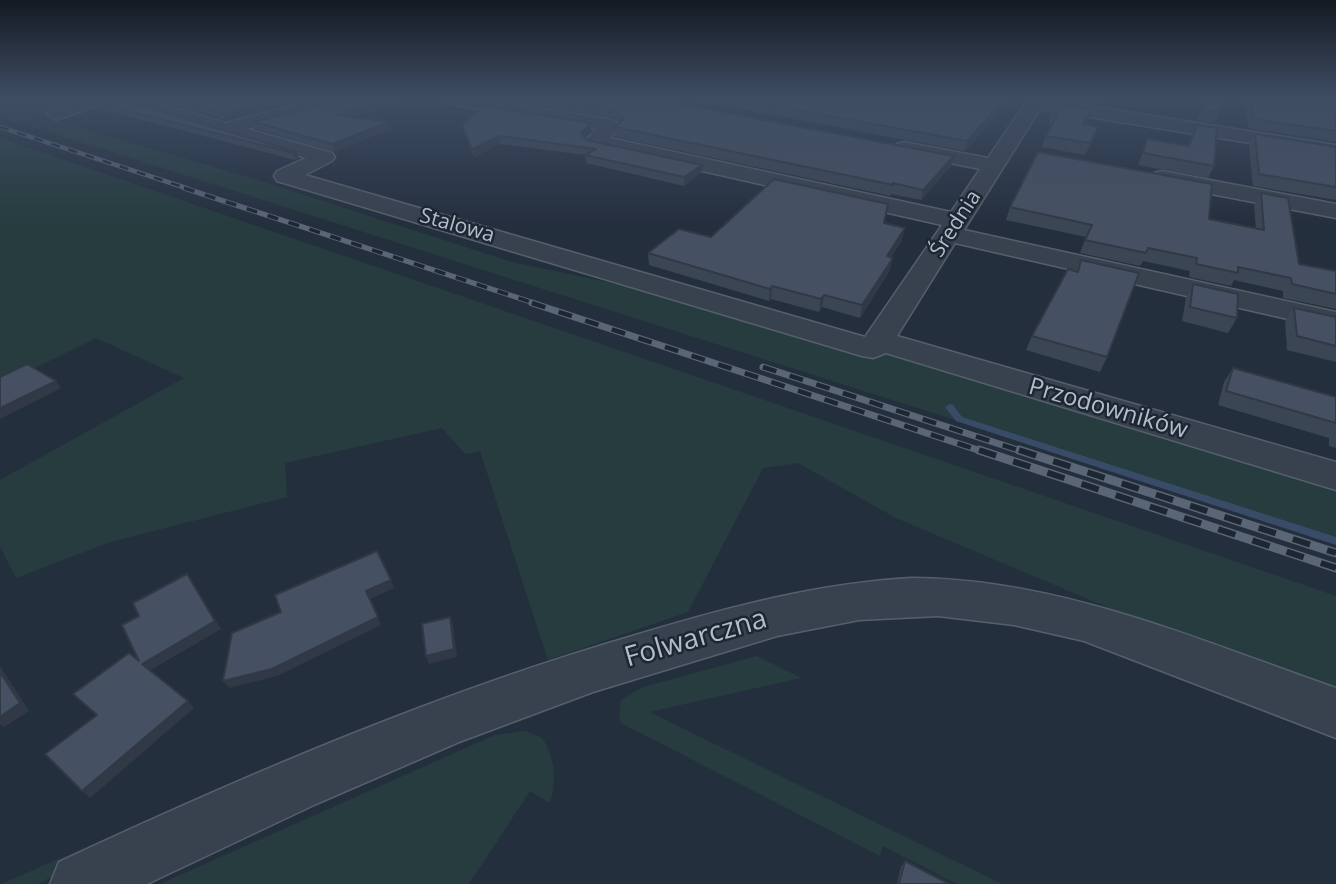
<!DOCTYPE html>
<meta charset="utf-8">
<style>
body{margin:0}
canvas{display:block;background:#242f3e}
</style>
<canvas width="1336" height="884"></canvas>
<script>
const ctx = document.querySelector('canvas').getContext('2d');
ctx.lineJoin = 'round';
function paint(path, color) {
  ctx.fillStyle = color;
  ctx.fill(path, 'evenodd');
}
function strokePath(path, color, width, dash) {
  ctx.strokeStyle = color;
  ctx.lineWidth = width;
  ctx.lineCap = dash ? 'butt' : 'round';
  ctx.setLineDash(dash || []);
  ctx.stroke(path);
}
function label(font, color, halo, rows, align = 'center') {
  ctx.font = font + ' "Open Sans",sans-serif';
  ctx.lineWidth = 5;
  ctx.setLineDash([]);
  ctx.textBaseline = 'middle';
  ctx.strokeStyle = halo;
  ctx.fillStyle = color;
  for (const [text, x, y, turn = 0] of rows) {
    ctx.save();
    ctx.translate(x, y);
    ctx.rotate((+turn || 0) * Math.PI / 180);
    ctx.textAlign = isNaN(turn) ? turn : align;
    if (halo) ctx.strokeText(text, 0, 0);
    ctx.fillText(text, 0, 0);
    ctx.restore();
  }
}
paint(new Path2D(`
 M0 99H90L85 104 19 124 0 118Z
 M40 120H53L251 178 512 262 635 288 874 357 906 352 1336 482V541L27 125Z
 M0 138 1336 596V699L1261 672 896 518 798 463 763 468 688 612 548 660 480 451 465 454 442 428 285 463 287 497 110 542 16 578 0 547V480L184 378 96 338 0 385Z
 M757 656 801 678 649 712 1002 884H957L883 846 880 856 621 723 619 715 621 700 643 687Z
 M525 731 542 738C555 757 557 781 550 803L530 791 469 884H160L495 735Z
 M209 794 38 884H1Z`), '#263c3f');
paint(new Path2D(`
 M950 404 953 405 962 417 1336 537V545L956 421 945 407Z`), '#394c67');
const minor = new Path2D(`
 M88 99H142L226 123 319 99H349L346 103 247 129 332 153 335 157 332 161 305 175 865 337 942 225 587 145 584 141 597 129 500 114 449 103 446 99H479L608 119 615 121 621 128 610 138 951 212 980 169 904 154 897 152 894 148 897 144 904 142 988 158 1028 99H1046L1336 145V157L1040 109 964 230 1336 312V330L955 243 897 336 1336 462V490L886 353 873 358 862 356 277 181 274 176 277 171 306 158 115 100 56 120 47 114 49 110Z
 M1162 171 1336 204V218L1154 183 1151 178 1154 173Z
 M912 578C1061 579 1198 640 1336 688V738L1084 641 1014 625 938 616 859 620 777 636 593 692 459 742 316 804 147 884H50L59 862C248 774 439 692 639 634 729 607 819 583 912 578Z`);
strokePath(minor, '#565f6c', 3);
paint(minor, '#38414e');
const railFar3 = new Path2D(`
 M0 127 189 189`);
const railFar2 = new Path2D(`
 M184 188 537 304`);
const railFar1 = new Path2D(`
 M532 303 984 452
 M763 367 1024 452`);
const rail = new Path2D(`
 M979 450 1336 568
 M1019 450 1336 553`);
strokePath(railFar3, '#5a6575', 4.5);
strokePath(railFar2, '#5a6575', 5);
strokePath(railFar1, '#5a6575', 7);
strokePath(rail, '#5a6575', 9);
strokePath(railFar3, '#1d2633', 2.5, [9]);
strokePath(railFar2, '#1d2633', 3.5, [11]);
strokePath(railFar1, '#1d2633', 4.5, [14]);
strokePath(rail, '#1d2633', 6, [18]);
paint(new Path2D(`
 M152 99H308L226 120Z
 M343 99H409L354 117 391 129 334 152 257 129 254 122Z
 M503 99H653L951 166 921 200 891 194V196L616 137 615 127 619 123 616 118 503 100Z
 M687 99H1011L965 151Z
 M1066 99H1100L1097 104Z
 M1205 99H1220L1219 112 1214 123 1197 120Z
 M1246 99H1304L1336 104V141L1335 142 1248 128Z
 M98 103 296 152 299 158 295 160 101 109Z
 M1053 113 1088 120 1085 125 1094 138 1085 155 1042 147 1046 136 1052 124H1049Z
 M591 123V131L584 138 586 140 702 165 701 173 684 186 586 163 585 155 500 144 474 157 464 133 462 125Z
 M1197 125 1214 166 1208 178 1138 165 1147 139 1188 146Z
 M1255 134 1336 147V200L1253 186 1249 146Z
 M1261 193 1299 264 1336 271V309L1283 298V291L1234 280 1231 286 1189 277 1190 271 1143 261 1140 266 1080 253 1086 237 1006 220 1010 207 1209 219 1256 229 1254 205Z
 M884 223 902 240 891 257 890 270 860 318 822 307 819 312 771 299 769 301 649 265 648 253 711 237Z
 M1081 260 1107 357 1100 372 1026 350 1032 336 1076 272Z
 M1193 284 1237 318 1228 333 1182 321 1186 298Z
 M1294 308 1336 317V362L1287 350 1285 321Z
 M1233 368 1336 397V448L1329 446V438L1218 405 1224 382Z
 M905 861 949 884H897L901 867Z`), '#3b4654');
paint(new Path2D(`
 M279 99H308L226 120 223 113Z
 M386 99H409L339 122 337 115Z
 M1005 99H1011L965 151 967 141Z
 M1092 109 1088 120 1078 135 1082 124Z
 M389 122 391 129 334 152 332 144Z
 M591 123V131L581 141V133Z
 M499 136 500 144 474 157 472 149Z
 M296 152 299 158 295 160 293 153Z
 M954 156 951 166 921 200 923 190Z
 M702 165 701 173 684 186V177Z
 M905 228 902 240 884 268 887 256Z
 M893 258 890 270 860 318 862 305Z
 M772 286 771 299 769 301 770 289Z
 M824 295 822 307 819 312 821 299Z
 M56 381 61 388 0 419V408Z
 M187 574 221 629 149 671 142 664Z
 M391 580 394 588 370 599 381 625 277 676 229 688 223 681 366 591Z
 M450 617 453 625 457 657 429 664 426 656Z
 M0 666 29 711 4 727 0 724Z
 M188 701 194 708 90 798 82 791Z`), '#303945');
const building = new Path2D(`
 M106 99H120L296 152 293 153 98 103Z
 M173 99H279L223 113Z
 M343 99H386L337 115 389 122 332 144 254 122Z
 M552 99H653L954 156 923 190 893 183V185L615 127 623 119 615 109Z
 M737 99H1005L967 141Z
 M1206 99H1220L1219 112 1202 110Z
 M1251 99H1304L1336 103V131L1253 119Z
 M1059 104 1092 109 1082 124 1098 127 1090 143 1046 136 1058 114 1053 113Z
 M485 106 591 123 581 133 586 140 702 165 684 177 585 155 596 149 499 136 472 149 462 125Z
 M1197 125 1217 128 1214 166 1143 153 1147 139 1189 146Z
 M1255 134 1336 147V187L1259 174Z
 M1038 152 1212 184 1209 219 1264 230 1261 193 1288 198 1299 264 1336 271V294L1292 284 1291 278 1238 267V273L1196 264 1197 258 1148 248 1146 253 1085 240 1092 225 1010 207Z
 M774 179 888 204 884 223 905 228 887 256 893 258 862 305 824 295 821 299 772 286 770 289 648 253 679 229 711 237Z
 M1081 260 1139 273 1107 357 1032 336 1068 269 1078 272Z
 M1193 284 1238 294 1237 318 1190 307Z
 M1294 308 1336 317V346L1297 336Z
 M27 364 56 381 0 408V377Z
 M1233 368 1336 397V423L1226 391Z
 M377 551 391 580 366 591 378 617 272 669 223 681 232 633 281 612 275 595Z
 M187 574 215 621 142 664 188 701 82 791 45 754 97 715 73 694 129 653 139 661 122 625 139 616 133 603Z
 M450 617 454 649 426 656 422 624Z
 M0 672 20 703 0 717Z
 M905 861 949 884H899Z`);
paint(building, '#455162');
strokePath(building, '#303945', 2);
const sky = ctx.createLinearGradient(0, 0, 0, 223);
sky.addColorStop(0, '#141a22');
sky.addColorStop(0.44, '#3f4d63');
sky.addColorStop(1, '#3f4d6300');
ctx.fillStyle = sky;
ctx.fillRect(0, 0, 1336, 223);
label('21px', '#b4bcc9', '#1d2633', [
 ["Średnia",956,224,-57],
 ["Stalowa",457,226,16]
]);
label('24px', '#b4bcc9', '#1d2633', [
 ["Przodowników",1108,409,16]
]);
label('28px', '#b4bcc9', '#1d2633', [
 ["Folwarczna",696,639,-16]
]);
</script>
